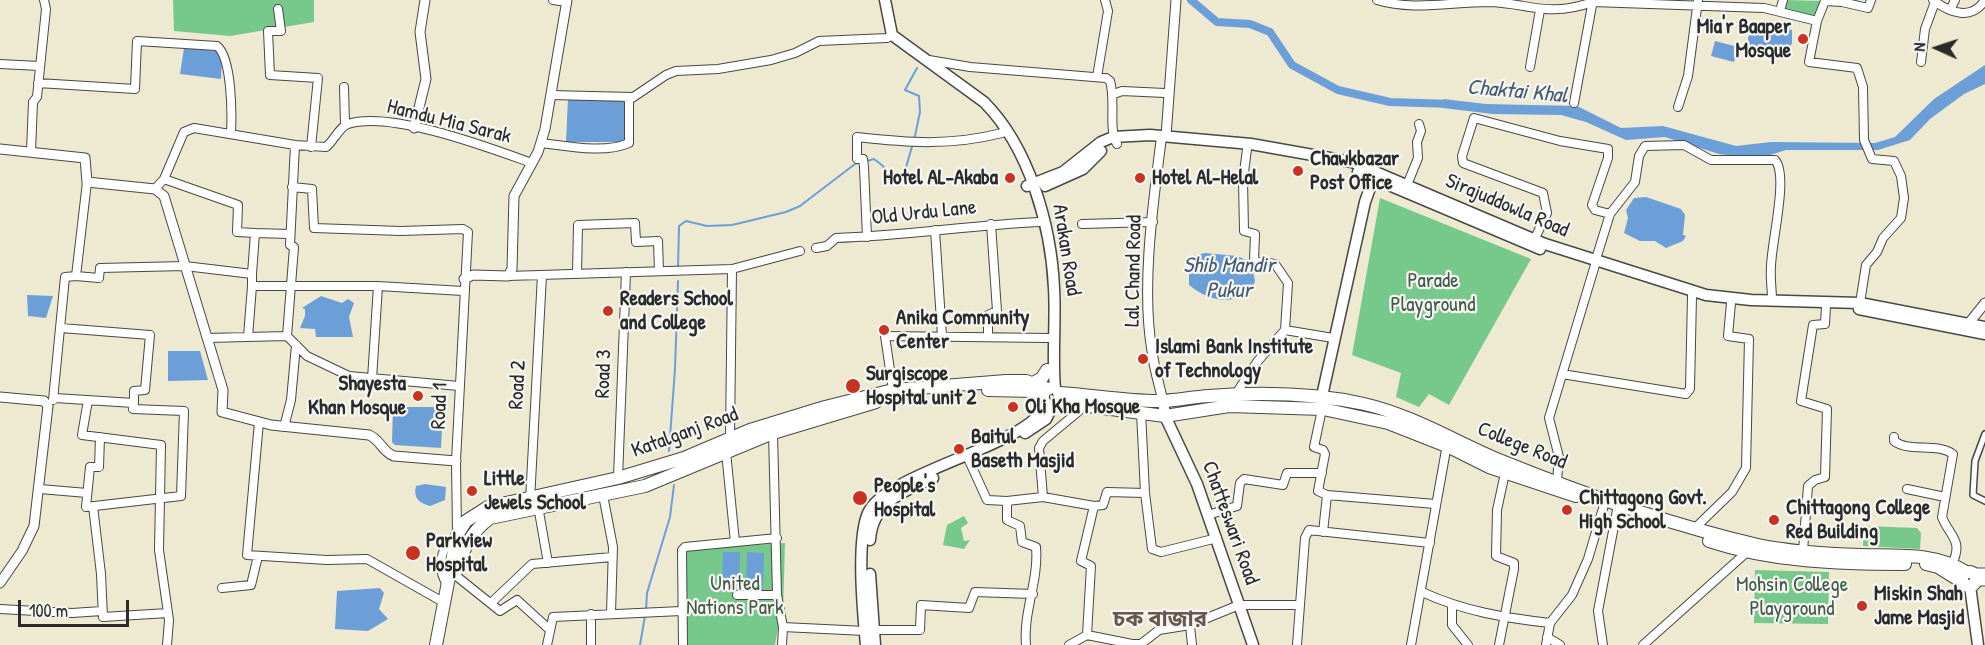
<!DOCTYPE html>
<meta charset="utf-8">
<style>
body{margin:0}
#map{position:relative;width:1985px;height:645px;overflow:hidden;background:#eee9d1;font-family:"Patrick Hand",sans-serif}
canvas{display:block}
.north{position:absolute;left:1907px;top:18px;width:60px;height:60px;-webkit-text-stroke:4px #f6f6f2;paint-order:stroke;rotate:273deg;font-size:16px;font-weight:700;line-height:24px;text-align:center;color:#2b2b2b}
.north::after{content:'';display:block;margin:auto;width:21px;height:27px;background:#2b2b2b;clip-path:polygon(50% 0,100% 100%,50% 72%,0 100%)}
.scale{position:absolute;left:18px;top:600px;width:111px;height:27px;box-sizing:border-box;border:3px solid #2b2b2b;border-top:0;padding-left:8px;font-size:18px;line-height:21px;white-space:nowrap;color:#2b2b2b;-webkit-text-stroke:4px #f6f6f2;paint-order:stroke}
</style>
<div id="map">
<canvas width="1985" height="645"></canvas>
<div class="north">N</div>
<div class="scale">100 m</div>
</div>
<script>
const ctx = document.querySelector('canvas').getContext('2d');
ctx.lineJoin = 'round';
function paint(path, color) {
  ctx.fillStyle = color;
  ctx.fill(path, 'evenodd');
}
function strokePath(path, color, width, dash) {
  ctx.strokeStyle = color;
  ctx.lineWidth = width;
  ctx.lineCap = dash ? 'butt' : 'round';
  ctx.setLineDash(dash || []);
  ctx.stroke(path);
}
function label(font, color, halo, rows, align = 'center') {
  ctx.font = font + ' "Patrick Hand","Noto Sans Bengali",sans-serif';
  ctx.lineWidth = 4.5;
  ctx.setLineDash([]);
  ctx.textBaseline = 'middle';
  ctx.strokeStyle = halo;
  ctx.fillStyle = color;
  for (const [text, x, y, turn = 0] of rows) {
    ctx.save();
    ctx.translate(x, y);
    ctx.rotate((+turn || 0) * Math.PI / 180);
    ctx.textAlign = isNaN(turn) ? turn : align;
    if (halo) ctx.strokeText(text, 0, 0);
    ctx.fillText(text, 0, 0);
    ctx.restore();
  }
}
paint(new Path2D(`
 M173 0H314V22L230 36 174 31Z
 M1786 0 1821 1 1816 19 1783 9Z
 M1380 198 1531 259 1449 405 1429 394 1419 407 1396 397 1401 373 1352 355Z
 M964 516 968 523 961 528 964 541 970 540 964 549 943 545 947 525Z
 M1864 526 1917 528 1921 533 1920 549 1863 546Z
 M785 543 783 613 779 622 775 645H686L687 549Z
 M1755 570 1829 572 1828 624 1754 623Z`), '#77c98b');
paint(new Path2D(`
 M1760 23 1792 30V43L1788 53C1772 57 1748 57 1748 37Z
 M1715 41 1738 47 1734 62 1711 56Z
 M184 48 218 51 222 59 221 79 180 74Z
 M1985 65V84L1964 94 1930 119 1910 140 1878 150H1786L1767 156 1744 157 1719 154 1665 137 1626 140 1586 122 1561 115 1493 114 1443 108V99L1486 104 1577 106 1621 128 1663 126 1736 146 1771 142 1875 143 1895 137 1934 99Z
 M568 98 624 101 625 142H566Z
 M1646 197 1681 209 1685 215 1683 235 1686 236 1683 241 1666 248 1655 241H1640L1624 233 1628 218 1626 210 1634 198Z
 M1205 253 1237 256 1251 262 1255 281 1251 292C1230 305 1208 301 1189 285V263L1193 256Z
 M27 295 53 296 46 318 28 316Z
 M321 296 342 303 348 299 354 303 349 317 353 337H316L315 329 300 328 305 316V309L302 308Z
 M168 351H200L208 380 168 381Z
 M393 407H443L441 448 395 445 392 442Z
 M425 484 446 487 445 500 430 506C419 503 413 498 416 486Z
 M723 552H740L739 592H722Z
 M747 552 764 553 763 593 746 592Z
 M380 588 384 593 379 609 388 619 368 631 335 629 337 591Z`), '#6c9fd8');
strokePath(new Path2D(`
 M867 161 874 159 883 166 891 181 903 178 915 136 920 112 919 96 905 90 917 68
 M678 268 679 226 686 221 707 226 732 225 786 212 800 206 855 164 861 162
 M669 451 675 369 678 281
 M646 610 647 593 670 517 674 485
 M640 645 645 616`), '#6c9fd8', 2);
strokePath(new Path2D(`
 M1191 0 1217 22 1250 24 1270 32 1292 65 1338 90 1390 102 1451 104`), '#6c9fd8', 8);
const pedestrian = new Path2D(`
 M1985 434 1975 461 1973 495 1985 501`);
const minor = new Path2D(`
 M553 0 567 2
 M1377 0C1412 11 1451 2 1488 2 1530 3 1546 18 1593 2L1764 8 1817 21
 M1933 0C1950 13 1972 21 1985 0
 M278 9 281 31H268L270 75 318 78 311 147
 M1950 10 1955 0
 M1780 11 1783 0
 M929 60 970 67 1106 78 1110 81C1116 100 1108 130 1117 144
 M1921 62 1925 29 1935 2
 M0 64 39 66
 M1530 67 1540 10
 M1097 77 1108 11 1105 0
 M38 83 135 89 137 41 217 46C232 58 232 114 231 133
 M344 87 345 124
 M1114 94 1122 91 1165 93
 M551 95 632 97
 M1574 103 1593 0
 M1678 107 1688 76 1698 0
 M541 143C567 146 604 154 629 143V100L666 75 676 71 718 69 771 60 795 53 819 41 887 38 892 35
 M31 151 33 102 37 97 46 9 44 0
 M164 179 238 205 237 232 255 233
 M1407 185 1418 158 1417 142 1421 131 1419 124
 M292 187 312 189 314 228 401 231 463 229 468 232 456 461 457 533
 M155 189 164 179 184 132 194 128 295 145 326 147C334 141 339 127 348 124 390 110 490 148 532 163
 M1082 224 1153 222
 M935 230 942 336
 M1536 236 1547 213 1543 193 1463 163 1462 156 1474 118 1560 141 1608 149V158L1592 205 1595 210 1610 214
 M867 237 864 167 863 159H857V137C910 143 950 146 1002 133
 M816 248 827 246 836 238C904 236 971 225 1039 222
 M1596 259 1610 214 1635 182 1639 156 1645 146 1684 145 1711 160H1775C1789 175 1771 244 1771 267 1770 278 1772 289 1772 300
 M577 273 578 225 635 223 636 242 658 241 659 271
 M252 274V286H378L463 291
 M76 276 99 278 100 268 185 266 252 274 255 233 290 234
 M508 276 732 269
 M1860 303 1866 265 1877 252 1883 238 1901 218 1904 198 1901 176 1894 161 1872 159 1864 140 1863 87 1857 68 1809 62 1817 21 1825 1 1842 2 1868 8 1871 0
 M61 328 150 335 145 390 134 391V403
 M1285 330 1333 338
 M287 336 307 356 349 376 459 386
 M248 337 252 286
 M988 337V315L997 311 991 224
 M207 338 287 336 294 247 290 245 295 145
 M1562 374 1686 394 1690 389 1692 296
 M372 379 378 286
 M893 390 885 336 1048 338
 M1235 395 1257 362 1285 330 1288 283 1275 264 1254 261 1255 234 1244 231 1243 180 1247 149
 M55 398 134 403 133 409 184 411 181 496 86 507 90 467H99L100 437
 M53 400 65 277 76 276 87 182
 M88 400 82 435 161 445 159 550 169 620 167 645
 M1322 409 1314 447 1323 450 1325 454 1318 491 1327 495 1323 532
 M1141 412 1145 493 1152 549 1161 552 1217 538
 M259 422 247 555 327 560 367 559 443 602
 M284 427 291 400 296 345
 M773 433 777 595 783 627 782 645
 M730 437 732 269 800 251
 M1894 437V441C1910 453 1936 442 1953 454L1942 517C1949 536 1964 540 1952 564
 M726 452 735 542
 M967 456 987 500 1007 501 1043 497 1094 506 1103 505 1107 492 1145 493
 M618 478 626 272
 M1557 481 1559 457 1549 418 1595 265
 M40 489 87 493
 M1907 489 1945 497
 M603 495 613 547 611 613
 M1327 495 1435 504
 M1043 497 1039 448 1043 441 1085 406
 M530 501 542 275
 M1007 501V520L1020 526 1022 542 1036 547C1039 581 1023 611 1026 645
 M93 506 101 574 103 617 168 613
 M538 506 548 563
 M1208 515 1237 506 1240 483 1244 479 1283 485 1287 473H1322
 M1694 529 1732 492 1746 468 1749 339 1728 336 1731 303
 M1803 551 1808 486 1815 480 1825 477 1827 409 1801 401 1813 325 1825 324 1826 306
 M455 575 500 611 517 600 550 630
 M447 584C439 573 439 556 447 545L455 543
 M222 588 251 585 258 556
 M1422 592C1463 611 1505 618 1550 623
 M737 595H777
 M491 603 532 564 612 557
 M1452 606V625L1468 645
 M0 609 72 613 102 611
 M591 614V645
 M1190 625 1192 645
 M783 627 865 631
 M874 630H920L921 605 969 608 975 592 1033 594
 M1087 635 1091 566 1081 561 1094 506
 M1547 637 1560 645
 M547 645 553 617 681 611
 M683 645 682 550 685 547 777 538
 M1069 645 1087 635 1132 644H1141L1159 630 1190 625 1239 605H1298
 M1297 645 1305 538 1309 530 1430 543
 M1411 645 1446 450 1449 447
 M1499 645 1514 569V563L1496 556 1497 510 1505 473
 M1546 645 1550 623 1572 595 1588 559 1604 505
 M1603 645 1598 611 1617 510
 M1643 645 1747 552`);
const tertiary = new Path2D(`
 M414 128 426 79 420 32 425 0
 M1166 136 1176 0
 M1161 141C1153 204 1141 288 1152 351 1154 368 1159 384 1163 401
 M0 149 85 158 87 182 155 189 164 196 223 390 222 412 271 425 369 435C381 440 382 452 394 456L456 461
 M464 279 473 275 508 276 512 269 514 196 538 152 545 129 567 0
 M1969 323 1985 303
 M0 397 44 401 48 406 34 526 22 551 0 583
 M1973 573H1985
 M1976 581H1985`);
const secondary = new Path2D(`
 M885 0 892 35 984 102C1029 147 1051 225 1054 288 1056 321 1052 355 1055 389
 M1358 172 1540 249
 M1027 186 1063 172 1101 142 1113 137 1150 135 1251 144 1352 162 1545 244 1706 295 1751 300 1860 303 1985 327
 M1045 186 1083 169 1101 151
 M1859 309 1985 334
 M1322 396 1365 202 1375 174
 M1163 401 1165 416 1197 484 1253 645
 M1025 433 1046 419 1053 405
 M870 540C872 503 903 491 933 478
 M870 574 875 645
 M1970 586 1978 645
 M866 645C863 613 856 540 868 513 887 470 1043 443 1045 401`);
const primary = new Path2D(`
 M1033 383 1042 378 1047 370
 M988 390 1036 391 1043 396
 M1059 393C1094 395 1128 402 1163 401 1178 400 1194 397 1209 396 1261 392 1314 393 1364 404 1412 415 1454 441 1499 460 1583 494 1670 525 1758 545 1792 552 1827 554 1861 555 1897 556 1934 552 1966 572
 M1057 402 1165 416 1229 406 1323 409 1388 423 1449 447 1489 467 1576 496
 M1709 541C1773 562 1838 564 1905 564
 M1926 564 1938 567 1962 582
 M1962 579a7 7 0 1 1 14 0a7 7 0 1 1-14 0Z
 M455 574C463 551 470 532 490 518L645 486 773 433 876 402
 M436 645 457 535 466 521 488 507 618 478 684 458 750 430 825 407 893 390 1006 381H1026L1048 389`);
strokePath(pedestrian, '#484844', 8);
strokePath(minor, '#484844', 10);
strokePath(tertiary, '#484844', 11);
strokePath(secondary, '#484844', 13);
strokePath(primary, '#484844', 14);
strokePath(pedestrian, '#fff', 5);
strokePath(minor, '#fff', 8);
strokePath(tertiary, '#fff', 9);
strokePath(secondary, '#fff', 10);
strokePath(primary, '#fff', 12);
for (const [x, y, r, color] of [
 [1803,39,6,"#c8321e"],
 [1298,171,6,"#c8321e"],
 [1010,178,6,"#c8321e"],
 [1140,178,6,"#c8321e"],
 [608,311,6,"#c8321e"],
 [884,330,6,"#c8321e"],
 [1143,359,6,"#c8321e"],
 [853,386,8,"#c8321e"],
 [418,396,6,"#c8321e"],
 [1013,407,6,"#c8321e"],
 [959,449,6,"#c8321e"],
 [472,491,6,"#c8321e"],
 [860,498,8,"#c8321e"],
 [1567,510,6,"#c8321e"],
 [1774,520,6,"#c8321e"],
 [413,553,8,"#c8321e"],
 [1862,606,6,"#c8321e"]
]) {
  const dot = new Path2D();
  dot.arc(x, y, r, 0, 2 * Math.PI);
  ctx.fillStyle = color;
  ctx.fill(dot);
  strokePath(dot, '#f6f6f2', 2);
}
label('bold 21px', '#2b2b2b', '#f6f6f2', [
 ["Mia'r Baaper",1791,27,"right"],
 ["Mosque",1791,51,"right"],
 ["Chawkbazar",1310,159],
 ["Post Office",1310,183],
 ["Hotel AL-Akaba",998,178,"right"],
 ["Hotel Al-Helal",1152,178],
 ["Readers School",620,299],
 ["and College",620,323],
 ["Anika Community",896,318],
 ["Center",896,342],
 ["Islami Bank Institute",1155,347],
 ["of Technology",1155,371],
 ["Surgiscope",866,374],
 ["Hospital unit 2",866,398],
 ["Shayesta",406,384,"right"],
 ["Khan Mosque",406,408,"right"],
 ["Oli Kha Mosque",1025,407],
 ["Baitul",971,437],
 ["Baseth Masjid",971,461],
 ["Little",484,479],
 ["Jewels School",484,503],
 ["People's",874,486],
 ["Hospital",874,510],
 ["Chittagong Govt.",1579,498],
 ["High School",1579,522],
 ["Chittagong College",1786,508],
 ["Red Building",1786,532],
 ["Parkview",426,541],
 ["Hospital",426,565],
 ["Miskin Shah",1874,594],
 ["Jame Masjid",1874,618]
], 'left');
label('21px', '#2b2b2b', '#f6f6f2', [
 ["Hamdu Mia Sarak",449,122,14],
 ["Sirajuddowla Road",1507,206,23],
 ["Old Urdu Lane",924,213,-6],
 ["Arakan Road",1066,250,81],
 ["Lal Chand Road",1134,271,-89],
 ["Road 3",604,374,-88],
 ["Road 2",518,385,-87],
 ["Road 1",440,406,-88],
 ["Katalganj Road",685,433,-20],
 ["College Road",1522,446,22],
 ["Chatteswari Road",1230,523,70]
]);
label('21px', '#425a48', '#f6f6f2', [
 ["Parade",1433,281],
 ["Playground",1433,305],
 ["United",735,584],
 ["Nations Park",735,608],
 ["Mohsin College",1792,585],
 ["Playground",1792,609]
]);
label('italic 22px', '#455970', '#f6f6f2', [
 ["Chaktai Khal",1517,92,5],
 ["Shib Mandir",1229,266],
 ["Pukur",1229,291]
]);
label('bold 22px', '#69564f', '#f6f6f2', [
 ["চক বাজার",1160,620]
]);
</script>
